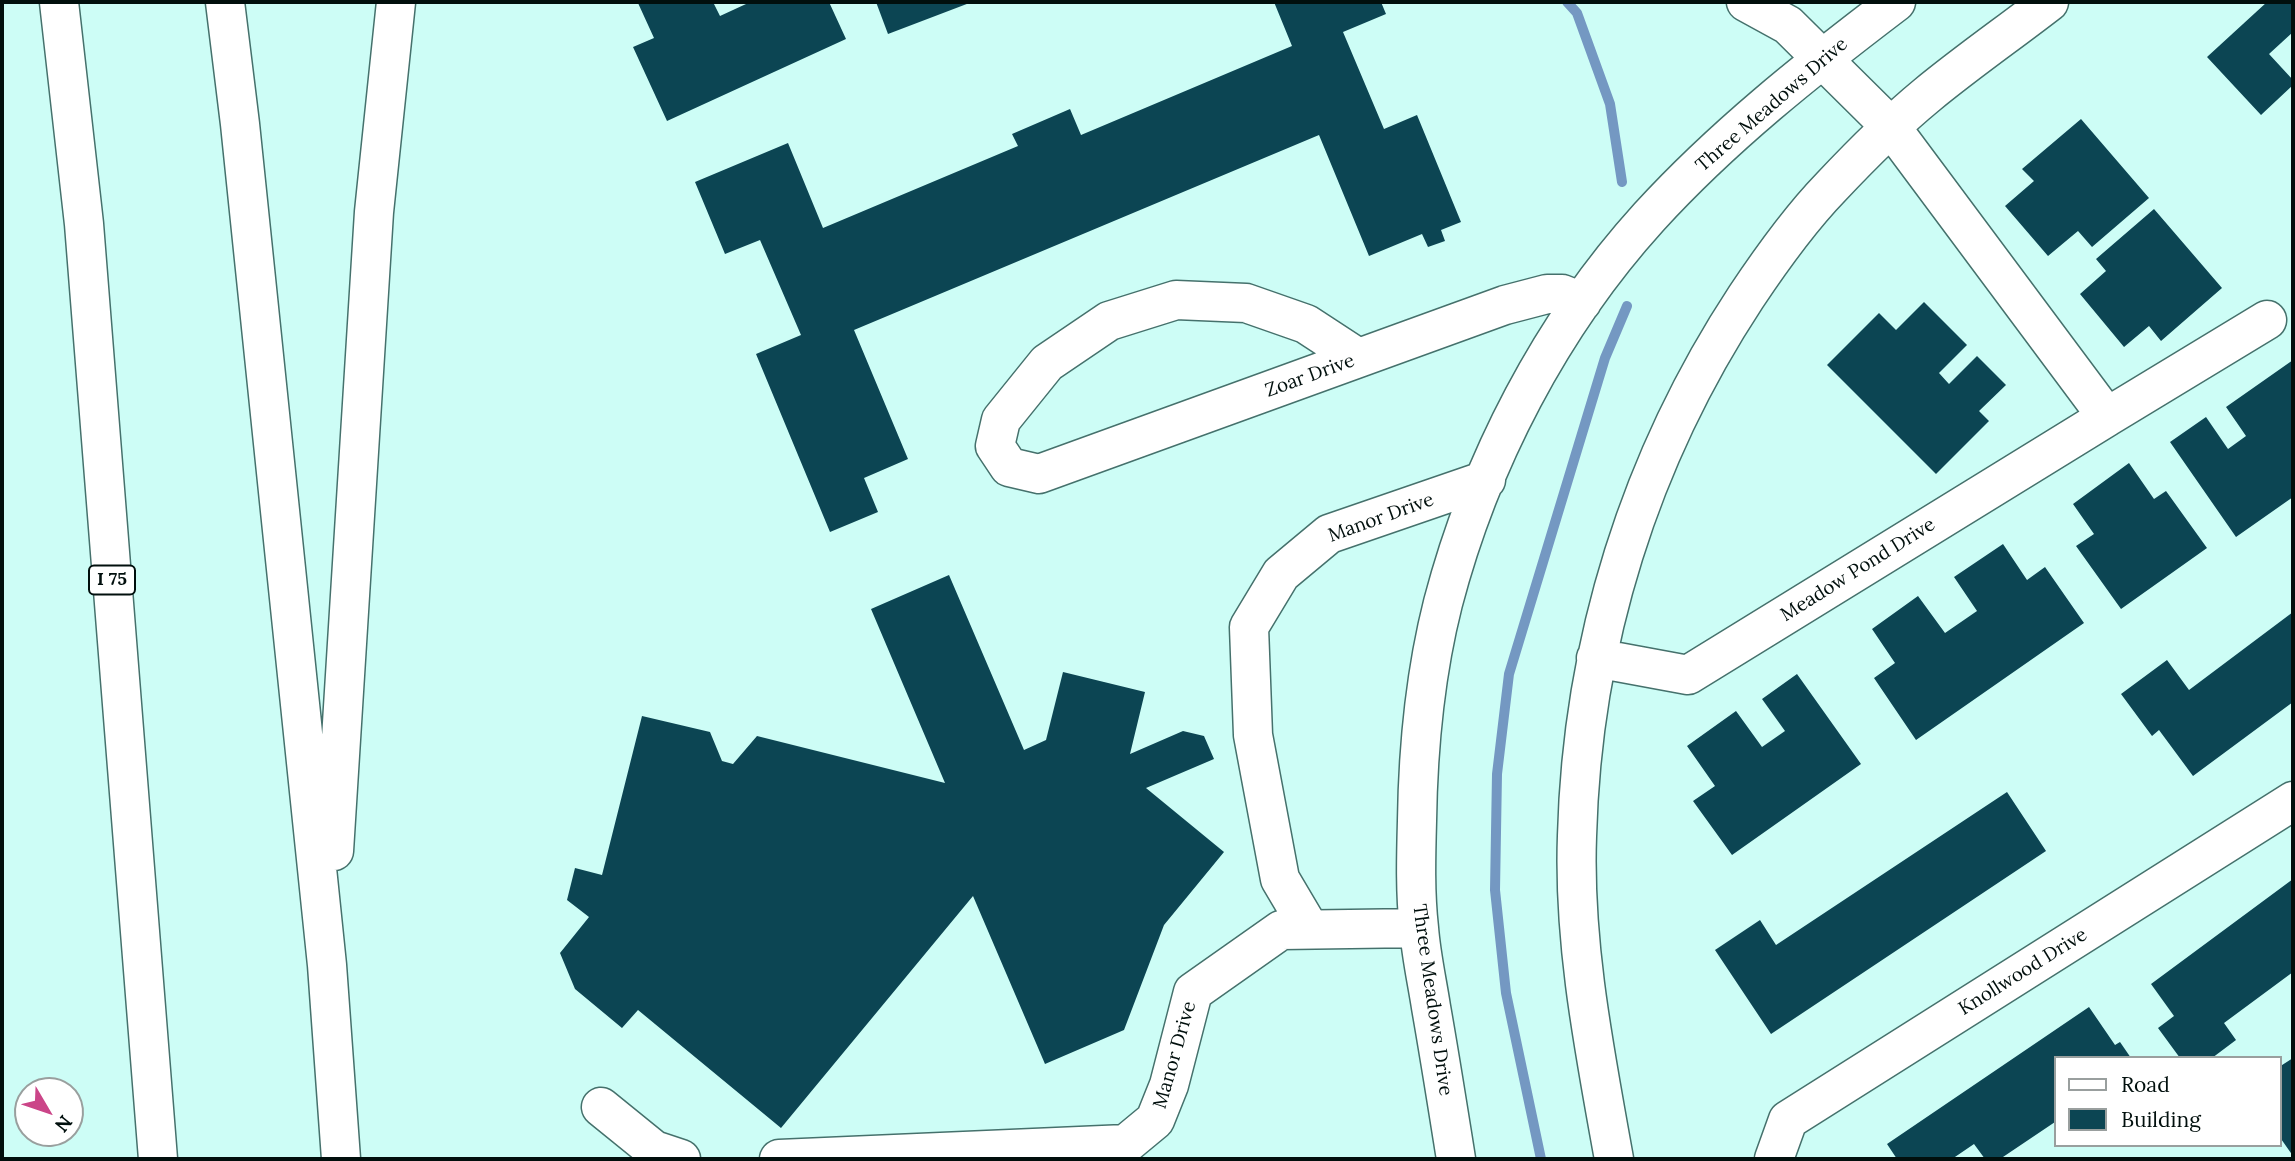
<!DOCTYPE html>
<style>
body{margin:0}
#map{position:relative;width:2295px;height:1161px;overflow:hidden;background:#cdfdf6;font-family:Lora,serif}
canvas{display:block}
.frame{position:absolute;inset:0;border:4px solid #010f0d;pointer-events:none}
.legend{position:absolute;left:2054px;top:1056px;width:228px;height:91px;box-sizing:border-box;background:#fff;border:2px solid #999f9e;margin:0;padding:9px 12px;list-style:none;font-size:21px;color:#010f0d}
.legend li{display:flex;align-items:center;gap:14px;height:35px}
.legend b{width:35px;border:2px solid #999f9e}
.north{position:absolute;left:14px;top:1077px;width:70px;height:70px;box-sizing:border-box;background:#fff;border:2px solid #999f9e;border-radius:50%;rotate:129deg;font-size:19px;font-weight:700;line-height:28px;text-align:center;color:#010f0d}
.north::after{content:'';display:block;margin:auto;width:24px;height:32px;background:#cb4588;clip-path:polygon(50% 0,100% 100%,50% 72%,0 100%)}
</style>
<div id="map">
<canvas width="2295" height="1161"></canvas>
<div class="frame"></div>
<ul class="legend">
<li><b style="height:9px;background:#fff"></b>Road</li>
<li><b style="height:19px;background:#0c4553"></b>Building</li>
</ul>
<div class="north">N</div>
</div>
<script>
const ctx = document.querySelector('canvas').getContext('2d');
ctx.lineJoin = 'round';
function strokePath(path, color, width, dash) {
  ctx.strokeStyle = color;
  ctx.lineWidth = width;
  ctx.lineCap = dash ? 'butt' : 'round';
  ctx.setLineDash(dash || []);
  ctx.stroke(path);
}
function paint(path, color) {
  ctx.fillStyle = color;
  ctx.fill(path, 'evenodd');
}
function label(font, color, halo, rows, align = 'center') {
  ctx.font = font + ' Lora,serif';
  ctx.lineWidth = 7;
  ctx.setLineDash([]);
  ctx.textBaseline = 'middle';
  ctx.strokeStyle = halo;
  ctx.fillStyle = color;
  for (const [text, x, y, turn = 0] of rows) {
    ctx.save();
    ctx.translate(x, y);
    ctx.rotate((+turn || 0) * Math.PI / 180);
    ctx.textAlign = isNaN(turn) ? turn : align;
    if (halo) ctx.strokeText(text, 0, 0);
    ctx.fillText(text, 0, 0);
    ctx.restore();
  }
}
strokePath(new Path2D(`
 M1567 2 1577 13 1610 104 1622 182
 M1541 1159 1506 993 1495 890 1497 774 1509 674 1605 358 1627 306`), '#7498c2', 10);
paint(new Path2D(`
 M641 2H713L720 16 746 4 745 2H829L846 39 667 121 633 47 654 38 638 3Z
 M876 2H972L888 34Z
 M1274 2H1381L1386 14 1343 32 1384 129 1417 115 1461 222 1441 230 1445 241 1428 247 1422 234 1369 256 1319 135 854 330 908 459 864 478 878 512 830 532 756 354 801 335 760 240 725 254 695 182 788 143 823 228 1018 146 1012 134 1070 109 1081 135 1292 46Z
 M2267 2H2290L2293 6V32L2269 54 2293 80V85L2261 115 2207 57Z
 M2081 119 2149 198 2092 247 2078 231 2048 256 2005 206 2034 181 2022 169Z
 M2154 209 2222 288 2161 341 2149 326 2124 347 2080 294 2106 271 2096 259Z
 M1924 302 1967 345 1939 373 1949 384 1977 356 2006 385 1979 411 1989 421 1936 474 1827 365 1879 313 1896 330Z
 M2293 360V497L2236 537 2170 442 2206 417 2228 449 2246 436 2226 407Z
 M2129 463 2154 499 2166 491 2207 548 2121 609 2076 546 2094 534 2073 504Z
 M2003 544 2027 580 2045 567 2084 623 1916 740 1874 678 1895 663 1872 629 1918 596 1945 633 1977 611 1954 577Z
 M949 575 1024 750 1046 740 1063 672 1145 692 1130 754 1183 731 1204 736 1214 759 1146 788 1224 852 1164 925 1124 1030 1045 1064 973 896 781 1128 638 1010 622 1028 575 989 560 953 589 917 567 900 575 868 602 875 642 716 710 732 722 761 733 764 757 736 945 783 871 609Z
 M2293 612V702L2193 776 2159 730 2152 736 2121 694 2167 660 2189 690Z
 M1797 674 1861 764 1732 855 1693 801 1715 786 1687 746 1736 711 1762 747 1785 731 1762 699Z
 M2007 792 2046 851 1771 1034 1715 950 1760 920 1776 945Z
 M2293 879V972L2224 1023 2236 1040 2212 1058H2180L2158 1028 2174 1016 2151 984Z
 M2089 1007 2115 1045 2120 1042 2131 1058H2055V1122L2000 1159H1985L1974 1144 1952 1159H1897L1887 1144Z
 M2293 1058V1156L2279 1136V1067Z`), '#0c4553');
const minor = new Path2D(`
 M1358 358 1306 324 1246 303 1176 300 1109 321 1047 363 1001 420 995 446 1009 467 1039 474 1505 305 1547 294H1562L1582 302
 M2107 417 2267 320
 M1596 658 1688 675 2107 417 1891 127 1788 25 1746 2
 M1309 928 1280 879 1253 735 1249 627 1281 574 1329 534 1486 480
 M601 1107 654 1150 681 1159
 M779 1159 1126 1144 1155 1120 1169 1085 1193 992 1281 930 1419 928
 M1456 1159C1448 1109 1440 1058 1431 1007 1427 981 1421 955 1419 928 1415 893 1416 857 1417 821 1418 748 1425 674 1443 603 1480 462 1551 325 1649 217 1723 136 1809 68 1896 2
 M1614 1159C1595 1053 1573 944 1577 836 1582 643 1640 458 1746 297 1772 258 1799 220 1831 187 1862 154 1893 123 1927 95 1967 62 2009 33 2049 2
 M1774 1159 1788 1120 2293 801`);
const highway = new Path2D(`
 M59 2 84 224 158 1159
 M225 2 240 124 327 965 341 1159
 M334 851 374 212 396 2`);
strokePath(minor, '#45716c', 41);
strokePath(highway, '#45716c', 41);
strokePath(minor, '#fff', 38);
strokePath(highway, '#fff', 38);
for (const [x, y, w] of [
 [112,580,46]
]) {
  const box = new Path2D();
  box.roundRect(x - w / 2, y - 14.5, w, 29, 5);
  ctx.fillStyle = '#fff';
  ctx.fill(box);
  strokePath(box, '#010f0d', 2);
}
label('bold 18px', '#010f0d', null, [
 ["I 75",112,580]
]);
label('19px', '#010f0d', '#fff', [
 ["Three Meadows Drive",1772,105,-41],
 ["Zoar Drive",1310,376,-20],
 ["Manor Drive",1381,518,-20],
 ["Meadow Pond Drive",1858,570,-32],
 ["Knollwood Drive",2023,972,-32],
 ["Three Meadows Drive",1432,1000,82],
 ["Manor Drive",1175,1055,-74]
]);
</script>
